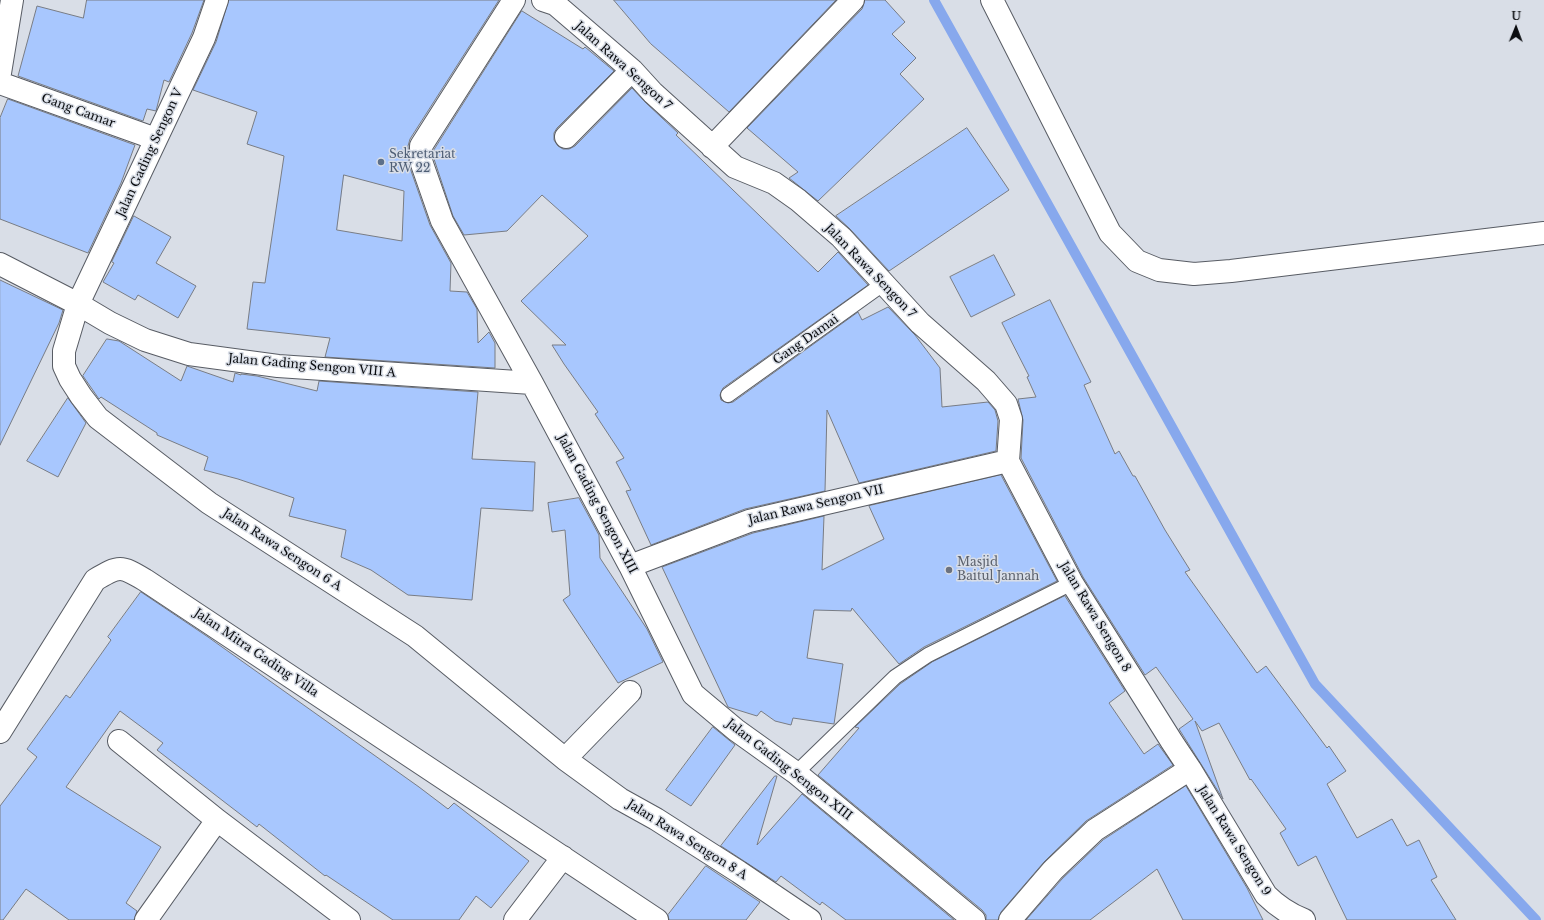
<!DOCTYPE html>
<style>
body{margin:0}
#map{position:relative;width:1544px;height:920px;overflow:hidden;background:#d9dee7;font-family:"Libre Baskerville",serif}
canvas{display:block}
.north{position:absolute;left:1496px;top:8px;width:40px;height:40px;-webkit-text-stroke:3px #d9dee7;paint-order:stroke;rotate:1deg;font-size:11px;font-weight:700;line-height:16px;text-align:center;color:#0b0d10}
.north::after{content:'';display:block;margin:auto;width:14px;height:18px;background:#0b0d10;clip-path:polygon(50% 0,100% 100%,50% 72%,0 100%)}
</style>
<div id="map">
<canvas width="1544" height="920"></canvas>
<div class="north">U</div>
</div>
<script>
const ctx = document.querySelector('canvas').getContext('2d');
ctx.lineJoin = 'round';
function strokePath(path, color, width, dash) {
  ctx.strokeStyle = color;
  ctx.lineWidth = width;
  ctx.lineCap = dash ? 'butt' : 'round';
  ctx.setLineDash(dash || []);
  ctx.stroke(path);
}
function paint(path, color) {
  ctx.fillStyle = color;
  ctx.fill(path, 'evenodd');
}
function label(font, color, halo, rows, align = 'center') {
  ctx.font = font + ' "Libre Baskerville",serif';
  ctx.lineWidth = 3;
  ctx.setLineDash([]);
  ctx.textBaseline = 'middle';
  ctx.strokeStyle = halo;
  ctx.fillStyle = color;
  for (const [text, x, y, turn = 0] of rows) {
    ctx.save();
    ctx.translate(x, y);
    ctx.rotate((+turn || 0) * Math.PI / 180);
    ctx.textAlign = isNaN(turn) ? turn : align;
    if (halo) ctx.strokeText(text, 0, 0);
    ctx.fillText(text, 0, 0);
    ctx.restore();
  }
}
strokePath(new Path2D(`
 M934 0 1315 684 1536 920`), '#87a8ed', 10);
const building = new Path2D(`
 M87 0H204L192 33 169 82 164 80 156 111 147 109 143 121 18 76 37 6 83 18Z
 M229 0H499L410 139 408 146 409 165 430 225 451 263 450 291 467 292 477 309 478 343 489 332 495 343V368L325 357 330 338 247 329 253 282 265 283 284 156 247 144 257 112 193 90 216 42ZM344 175 404 191 402 241 337 230Z
 M614 0H836L729 112 651 44Z
 M865 0H885L905 22 892 34 916 58 900 74 924 99 818 201 789 178 798 172 747 128 862 9Z
 M522 11 583 49 585 47 614 71 557 128 554 133V140L558 146 563 149H569L575 146 632 88 645 102 678 133 676 135 818 272 838 252 868 285 723 388 720 395 721 400 728 403 733 402 858 312 862 320 888 307 915 335 940 368 942 407 988 402 995 410 998 421 996 451 859 483 827 410 825 491 745 509 651 545 626 491 631 490 616 462 624 458 595 414 598 412 564 364 552 345H566L521 301 588 236 542 195 507 231 464 235 453 216 434 159V150Z
 M8 99 135 145 121 183 88 253 0 219V118Z
 M967 128 1009 190 889 271 850 229 836 216Z
 M134 216 171 237 156 263 196 286 178 318 138 295 135 300 103 282 114 263 112 262Z
 M994 255 1015 295 971 317 950 277Z
 M0 280 63 310 59 323 0 445Z
 M1050 300 1091 382 1084 385 1115 454 1119 451 1133 476H1135L1165 530 1190 570 1185 572 1257 673 1266 666 1327 748 1329 746 1346 771 1327 784 1357 838 1392 819 1407 846 1419 840 1437 877 1431 880 1456 920H1347L1316 856 1298 866 1280 833 1286 829 1251 779 1250 780 1219 723 1202 731 1195 721 1223 799 1179 729 1193 719 1156 667 1145 675 1083 577 1021 458 1023 420 1018 399 1036 397 1027 377 1029 376 1002 323Z
 M107 339 119 341 181 381 187 366 233 382 235 373 241 375V374L257 376 317 391 319 381 478 392 472 459 535 462 533 511 481 508 472 600 408 595 371 570 341 557 346 530 289 516 294 498 238 479 204 470 208 457 157 435V433L101 397 99 399 83 376Z
 M68 398 86 423 58 477 27 461Z
 M1001 475 1057 581 924 647 899 664 852 608 851 611 814 610 807 658 843 664 834 724 793 718 791 725 775 721 761 711 757 716 728 707 662 567 753 533 824 516 822 570 884 539 869 506Z
 M579 498 599 535 600 558 647 629 663 662 618 683 563 600 570 595 565 530 552 532 548 503Z
 M141 592 208 637 419 787 448 809 454 803 529 861 491 908 476 896 459 920H393L326 875 325 876 259 824 257 827 227 804 157 750 163 743 120 711 66 787 161 847 126 903 137 911 134 920H69L26 889 3 920H0V806L37 757 27 749 66 695 70 698 111 640 108 637Z
 M1065 596 1125 691 1109 703 1144 754 1158 744 1173 765 1086 821 1044 862 1001 912 998 920H986V915L982 910 818 775 859 728 855 727 900 684 932 662Z
 M713 727 735 745 691 806 666 790Z
 M775 776H777L757 845 802 794 954 920H846L822 902 820 905 781 876 776 882 721 846Z
 M1186 786 1247 888 1263 920H1183L1157 869 1090 920H1026L1062 879 1103 840Z
 M706 866 760 902 746 920H669L668 915Z`);
paint(building, '#a8c7fe');
strokePath(building, '#787c84', 1);
const service = new Path2D(`
 M728 395 883 284
 M796 773 895 677 928 655 1072 583`);
const minor = new Path2D(`
 M217 0 204 38 78 304 64 351V366L70 379 81 396 98 418 209 503 415 636 565 759 620 799 656 819 739 872 810 920
 M514 0 421 146V161L442 221 532 383 630 566 693 694 736 730 796 773 974 920
 M543 0 555 4 632 70 653 93 735 167 774 183 798 200 841 237 920 323 986 381 1006 404 1011 419 1008 461
 M992 0 1110 233 1137 261 1159 270 1194 274 1231 271 1544 233
 M0 73 12 0
 M0 83 156 139
 M566 137 632 70
 M712 147 853 0
 M0 264 78 304 110 323 145 340 189 354 278 366 532 383
 M1008 461 1072 583 1172 742 1190 769 1266 895C1278 907 1289 914 1304 920
 M630 566 749 521 1008 461
 M0 732 95 580C120 565 121 566 145 580L657 920
 M119 741 217 820 349 920
 M565 759 630 692
 M146 920 217 820
 M515 920 563 857
 M1010 920 1053 870 1095 830 1190 769`);
strokePath(service, '#585c64', 16);
strokePath(minor, '#585c64', 24);
strokePath(service, '#fff', 14);
strokePath(minor, '#fff', 22);
for (const [x, y, r, color] of [
 [381,162,4,"#5c6f8a"],
 [949,570,4,"#6b7280"]
]) {
  const dot = new Path2D();
  dot.arc(x, y, r, 0, 2 * Math.PI);
  ctx.fillStyle = color;
  ctx.fill(dot);
  strokePath(dot, '#d9dee7', 1.5);
}
label('12px', '#0b0d10', '#d9dee7', [
 ["Jalan Rawa Sengon 7",623,66,42],
 ["Gang Camar",78,111,20],
 ["Jalan Gading Sengon V",150,153,-65],
 ["Jalan Rawa Sengon 7",870,271,46],
 ["Gang Damai",806,340,-35],
 ["Jalan Gading Sengon VIII A",312,366,5],
 ["Jalan Gading Sengon XIII",597,504,62],
 ["Jalan Rawa Sengon VII",816,505,-13],
 ["Jalan Rawa Sengon 6 A",282,550,33],
 ["Jalan Rawa Sengon 8",1095,617,59],
 ["Jalan Mitra Gading Villa",256,653,34],
 ["Jalan Gading Sengon XIII",789,770,38],
 ["Jalan Rawa Sengon 8 A",687,840,32],
 ["Jalan Rawa Sengon 9",1234,841,58]
]);
label('12px', '#4e5e75', '#d9dee7', [
 ["Sekretariat",389,155],
 ["RW 22",389,169]
], 'left');
label('12px', '#5b616d', '#d9dee7', [
 ["Masjid",957,563],
 ["Baitul Jannah",957,577]
], 'left');
</script>
